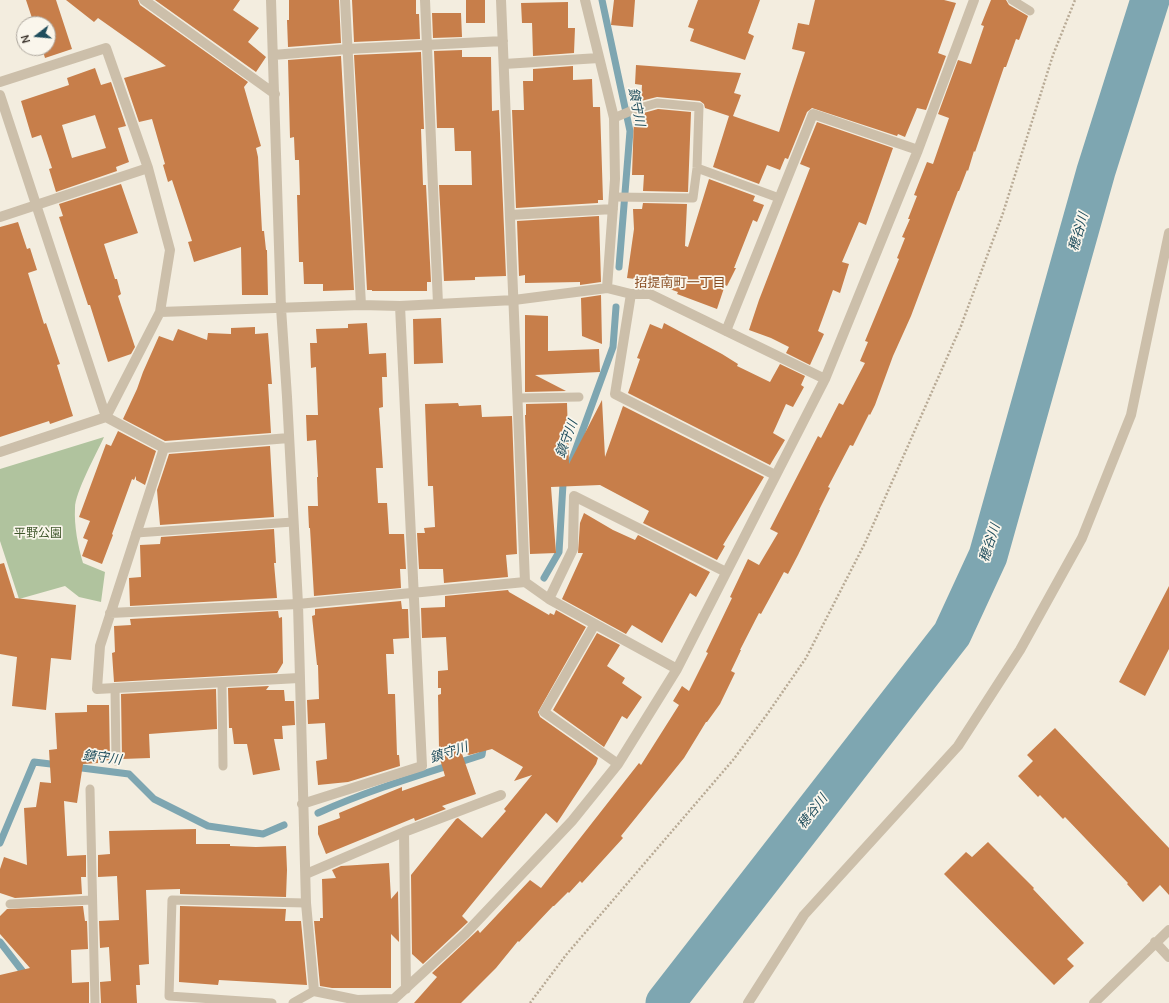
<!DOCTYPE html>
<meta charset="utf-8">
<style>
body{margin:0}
#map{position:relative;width:1169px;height:1003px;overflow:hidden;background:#f3eddf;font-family:Manrope,sans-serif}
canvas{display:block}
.north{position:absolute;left:16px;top:16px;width:40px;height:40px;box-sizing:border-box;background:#faf6ec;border:1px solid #ada79e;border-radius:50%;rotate:254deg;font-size:11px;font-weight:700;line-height:16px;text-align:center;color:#39312a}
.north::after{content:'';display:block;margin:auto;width:14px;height:18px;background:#1f4d5c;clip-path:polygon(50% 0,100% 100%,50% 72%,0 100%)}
</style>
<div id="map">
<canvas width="1169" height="1003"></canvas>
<div class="north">N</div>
</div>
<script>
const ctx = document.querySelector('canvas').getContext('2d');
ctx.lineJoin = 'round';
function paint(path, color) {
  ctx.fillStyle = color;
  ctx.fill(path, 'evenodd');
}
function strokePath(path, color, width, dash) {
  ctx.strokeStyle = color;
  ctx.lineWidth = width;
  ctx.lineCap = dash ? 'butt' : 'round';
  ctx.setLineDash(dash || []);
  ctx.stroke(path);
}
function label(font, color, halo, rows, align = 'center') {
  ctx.font = font + ' Manrope,"Noto Sans JP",sans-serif';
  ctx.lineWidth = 3.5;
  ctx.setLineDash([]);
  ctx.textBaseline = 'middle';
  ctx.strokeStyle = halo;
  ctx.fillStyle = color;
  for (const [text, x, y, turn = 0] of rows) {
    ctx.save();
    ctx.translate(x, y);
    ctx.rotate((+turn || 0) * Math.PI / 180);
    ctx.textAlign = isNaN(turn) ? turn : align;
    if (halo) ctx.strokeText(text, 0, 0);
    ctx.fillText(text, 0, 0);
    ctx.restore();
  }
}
paint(new Path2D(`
 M104 437C97 453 75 492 75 508 74 526 78 546 83 563L105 572 101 602 79 597 65 586 19 599 0 541V469Z`), '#b0c39e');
strokePath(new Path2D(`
 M602 0 630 131 619 267
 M570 465 613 347 616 307
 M544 578 559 552 563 484 565 478
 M74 767 129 774 154 799 208 826 263 834 284 825
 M318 813C371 789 427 773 482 755L484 742
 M0 843 34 762 59 765
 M0 942 27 977`), '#7ea6b1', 7);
strokePath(new Path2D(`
 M665 1003 952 634 988 556 1096 171 1150 0`), '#7ea6b1', 39);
paint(new Path2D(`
 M26 0H56L72 49 45 58 42 48H48V24H34Z
 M66 0H138L140 5 248 82 244 87 261 146 256 148 258 157 262 231H264L266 250H267L268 295H242L241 247 194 262 188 242 192 241 172 180 168 182 163 165 165 164 152 119 139 122 124 78 166 66 98 18 94 22Z
 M155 0H240L233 10 259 28 248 42 266 57 256 72Z
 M289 0H339L341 43 288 47 287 20H289Z
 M352 0H416V14H419L420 39 354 42Z
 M466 0H485V23H466Z
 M614 0H635L633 27 611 25Z
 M698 0H760L748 33 754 36 745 60 690 41 694 29 688 27Z
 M815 0H944L956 3 938 53 946 56 926 110 917 108 905 137 898 134 897 136 812 108 807 112 788 159 785 158 780 170 767 165 759 184 713 167 729 116 705 108 704 104 700 101 657 97 641 101 642 85 635 84 636 65 741 73 734 93 741 95 733 116 779 132 805 52 792 49 798 23 809 25Z
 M991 0H1006L1009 5 1028 16 1019 40 1016 39 1006 67H1004L975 152 974 151 968 171 967 170 959 191H958L911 316 893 356 875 405 870 415 869 414 853 446 850 445 828 487 830 488 819 510H820L798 555 788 574 784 572 761 614 759 613 740 650H741L731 671 735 673 720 704 707 722H706L684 758 621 836 623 838 582 883 580 881 569 893 568 892 554 906H553L519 942 518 941 496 968 461 1003H414L437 977 432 973 478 930 480 933 530 880 541 888 639 763 641 765 679 705 673 701 682 686 689 691 708 653 706 652 732 598 730 597 748 559 759 565 778 533 770 529 818 436 821 438 839 403 843 405 865 363 860 361 868 342 865 341 899 259 897 258 905 238 902 237 910 219H908L917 196 914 195 927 162 933 164 949 118 938 114 958 60 971 64 984 26 981 25Z
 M568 2V28H575L574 53 533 56 532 23H522L521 3Z
 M432 13H461L462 37 433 38Z
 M462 50V57H491L492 111 499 110 506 276 475 277V280L444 281 439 185H472L471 151H455L454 128H437L434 51Z
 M421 52 424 129H421L423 185H426L431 282H427V291H372V290H367L354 55Z
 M341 56 354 290 323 291V284H304L303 262H299L297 195H300L299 160H295L294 137 290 138 288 60Z
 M573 66V80L592 79 593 107H600L603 200H598V203L516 208 512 110H524L523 81H533V69Z
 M95 68 101 85 111 82 126 126 118 128 129 162 116 167 117 171 56 192 49 169 52 168 41 135 32 138 21 101 69 85 67 78ZM95 115 106 148 72 158 62 125Z
 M658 109 691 112 688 192 643 191 644 175H632L634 117H640V114Z
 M817 122 893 148 866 225 859 222 842 262 849 264 840 293 833 290 818 331 824 334 810 365 786 353 789 347 771 338 749 330 759 300 810 168 800 164Z
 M709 179 755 196 753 201 764 205 757 222 753 220 734 268H736L727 286 725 285 717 309 677 294 678 292 664 287 666 283 627 278 634 229 633 209H642L643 203 687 204 685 246 688 247Z
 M121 184 138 233 104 244 115 279H117L121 294 118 296 135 347 131 354 108 362 90 305H88L59 217 63 216 59 204Z
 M599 216 601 282 580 285V282L525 283V275L519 276 517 221Z
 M18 222 27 249 30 248 37 270 28 273 44 324 46 323 60 364 57 365 73 416 50 424 49 421 0 437V227Z
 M601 295 602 344 582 336 581 298Z
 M525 315 548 316V351L599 349 600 372 535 375 566 391 525 392Z
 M441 318 443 363 414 364 413 319Z
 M367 323 369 354 386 353 387 377H382L383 407 379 408 383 468H376L378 503H387L389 534H404L406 569H400L401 588 314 596 310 528H309L308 506H318L317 477H318L316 440 307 441 306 415H318L316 367 311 368 310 343H317L316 329 348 328V324Z
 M664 323 722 354 738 364 737 366 770 382 780 364 805 376 801 385 804 387 793 407 786 404 773 433 785 440 770 465 628 393 640 359 637 358 650 324 662 329Z
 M255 327V334L268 333 272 384H268L271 433 165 441 123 419 137 389 143 372 159 336 173 341 178 329 207 340 208 333 231 334V328Z
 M602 400 605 457 623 406 764 477 723 545 725 546 717 560 643 523 649 511 600 485 551 487 556 553 530 554 525 415H526V404L567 403 569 464Z
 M458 403 459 406 481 405 482 417 512 416 517 554 506 555 508 577 444 583 443 569H419L417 533H425L424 528 435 527 433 486H428L425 404Z
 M118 431 156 451 145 485 136 480V476L134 480 132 479 112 534 113 535 102 564 82 556 88 540 83 538 90 521 79 517 106 444 111 446Z
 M270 446 274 517 160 525 157 490 169 454Z
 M584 513 613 530 635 540 638 535 710 572 696 597 690 593 662 643 632 625 626 634 562 599 583 553H578L580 523Z
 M274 529 276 563H274L277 598 130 606 129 578 141 577 140 545 160 544 161 537Z
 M4 563 15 598 76 605 71 660 51 658 46 710 12 706 17 657 0 654V564Z
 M1169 586V649L1145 696 1119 682Z
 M508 590 509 592 549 615 550 613 554 615 556 610 586 627 538 712 540 717 598 758 596 764 557 823 546 813 462 916 468 922 423 964 412 954 411 875 456 819 458 818 482 838 506 811 504 809 532 775 514 781 523 767 492 749 469 755 461 751 476 794 442 806 446 809 415 821 414 818 326 854 318 834V826L340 818 339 813 402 787V791L445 776 437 749 439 748 438 695 441 694V688H438V671L448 670 446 637 422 638 421 608 445 607V596Z
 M401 601 402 609H408L409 638 393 639 394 654H386L388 694H395L397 755H399L400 766 348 782 318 785 316 761 327 759 325 723 308 724 307 700 319 699 318 665H317L312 616 315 615V609Z
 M278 611 279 618 282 617 283 663 277 673 114 682 112 653 115 652 114 626 131 625 130 619Z
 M597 633 620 645 607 666 625 678 622 683 642 697 627 719 622 716 604 747 553 710Z
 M269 686 266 690H284L285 701H294L295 725 282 726 283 739H274L280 770 253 775 247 744H234L232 728H229L228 688Z
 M216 689 217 729 149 734 150 758 122 759 121 694Z
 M87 705H109L110 760 98 761V763L83 764 77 803 64 801 67 856 86 855V877H81L82 894 15 898 0 893V869L4 857 27 865 24 808 36 807 40 782 51 783 49 750 57 749 55 713 87 712Z
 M1055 728 1169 848V895L1160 885 1143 902 1127 884 1128 883 1065 817 1063 819 1040 795 1038 797 1018 776 1033 761 1027 755Z
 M196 829V844H230V846L256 847 286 846 287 870 286 897 180 894V889L146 890 149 964 139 965 140 985H136L137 1003H101L100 982 111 981 109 947 100 948 99 921 119 920 117 876 98 877V855L110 854 109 831Z
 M988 842 1034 888 1033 889 1084 943 1067 959 1074 966 1054 985 944 874 966 852 972 857Z
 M389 863 391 899 398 891 399 942 391 934V988H332L320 986 314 921H320V918H323L322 879 336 878 332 870 341 866Z
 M83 906 85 921H87L88 949 71 950 72 983 89 982V1003H0V975L30 968 0 934V916L7 909Z
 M180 906 286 909 285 921H301L307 985 219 980 218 985 179 982Z`), '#c77e4a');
strokePath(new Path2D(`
 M530 1003 566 955 733 760 768 713 806 658 865 543 961 326 1003 213 1053 55 1075 0`), '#b8aa95', 2.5, [2, 2]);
strokePath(new Path2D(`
 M1012 0 1030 11
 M697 168 779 198
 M614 197 693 198 697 168 699 107 657 103 633 110 614 118
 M518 398 579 397
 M136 533 293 522
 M222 682 223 766
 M115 688 116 761
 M90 789 95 1003
 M10 904 92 900
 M272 1003 169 996 172 900 306 903
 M293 1003 314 991`), '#ccbfaa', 9);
strokePath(new Path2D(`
 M144 0 275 94
 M271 0 281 308 287 397 298 604 306 903 314 991 357 1000 394 999 465 934 572 821 618 764 677 669 825 379 918 150 974 0
 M345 0 361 305
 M425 0 438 304
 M501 0 525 582 549 599 677 669
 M585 0 614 118 615 179 607 288
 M273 55 347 49 503 41
 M504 64 599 58
 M0 82 106 48 148 168 170 250 160 312 106 417 0 452
 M0 95 106 417 164 448 289 438
 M510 215 613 209
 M0 217 148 168
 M631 294 615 394 775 475
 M160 312 361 305 400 306 514 300 607 288 631 294H650L825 379
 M726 331 813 114 918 150
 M164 448 100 646 97 689 299 678
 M549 599 573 549 574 496 726 572
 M110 613 298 604 525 582
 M595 624 544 712 618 764
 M302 804 422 766 400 306
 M404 832 406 989
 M306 874 404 832 501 795
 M1155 942 1169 957
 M1094 1003 1169 930`), '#ccbfaa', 10);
strokePath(new Path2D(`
 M748 1003 804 915 958 746 1020 650 1082 538 1131 415 1169 233`), '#ccbfaa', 10);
label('12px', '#41582d', '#faf6ec', [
 ["平野公園",38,534]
]);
label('italic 13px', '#1f4d5c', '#faf6ec', [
 ["鎮守川",636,107,79],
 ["穂谷川",1079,232,-74],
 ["鎮守川",567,439,-70],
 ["穂谷川",990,543,-72],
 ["鎮守川",449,753,-18],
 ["鎮守川",102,758,7],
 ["穂谷川",813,812,-52]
]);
label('13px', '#894d22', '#faf6ec', [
 ["招提南町一丁目",680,283]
]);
</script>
